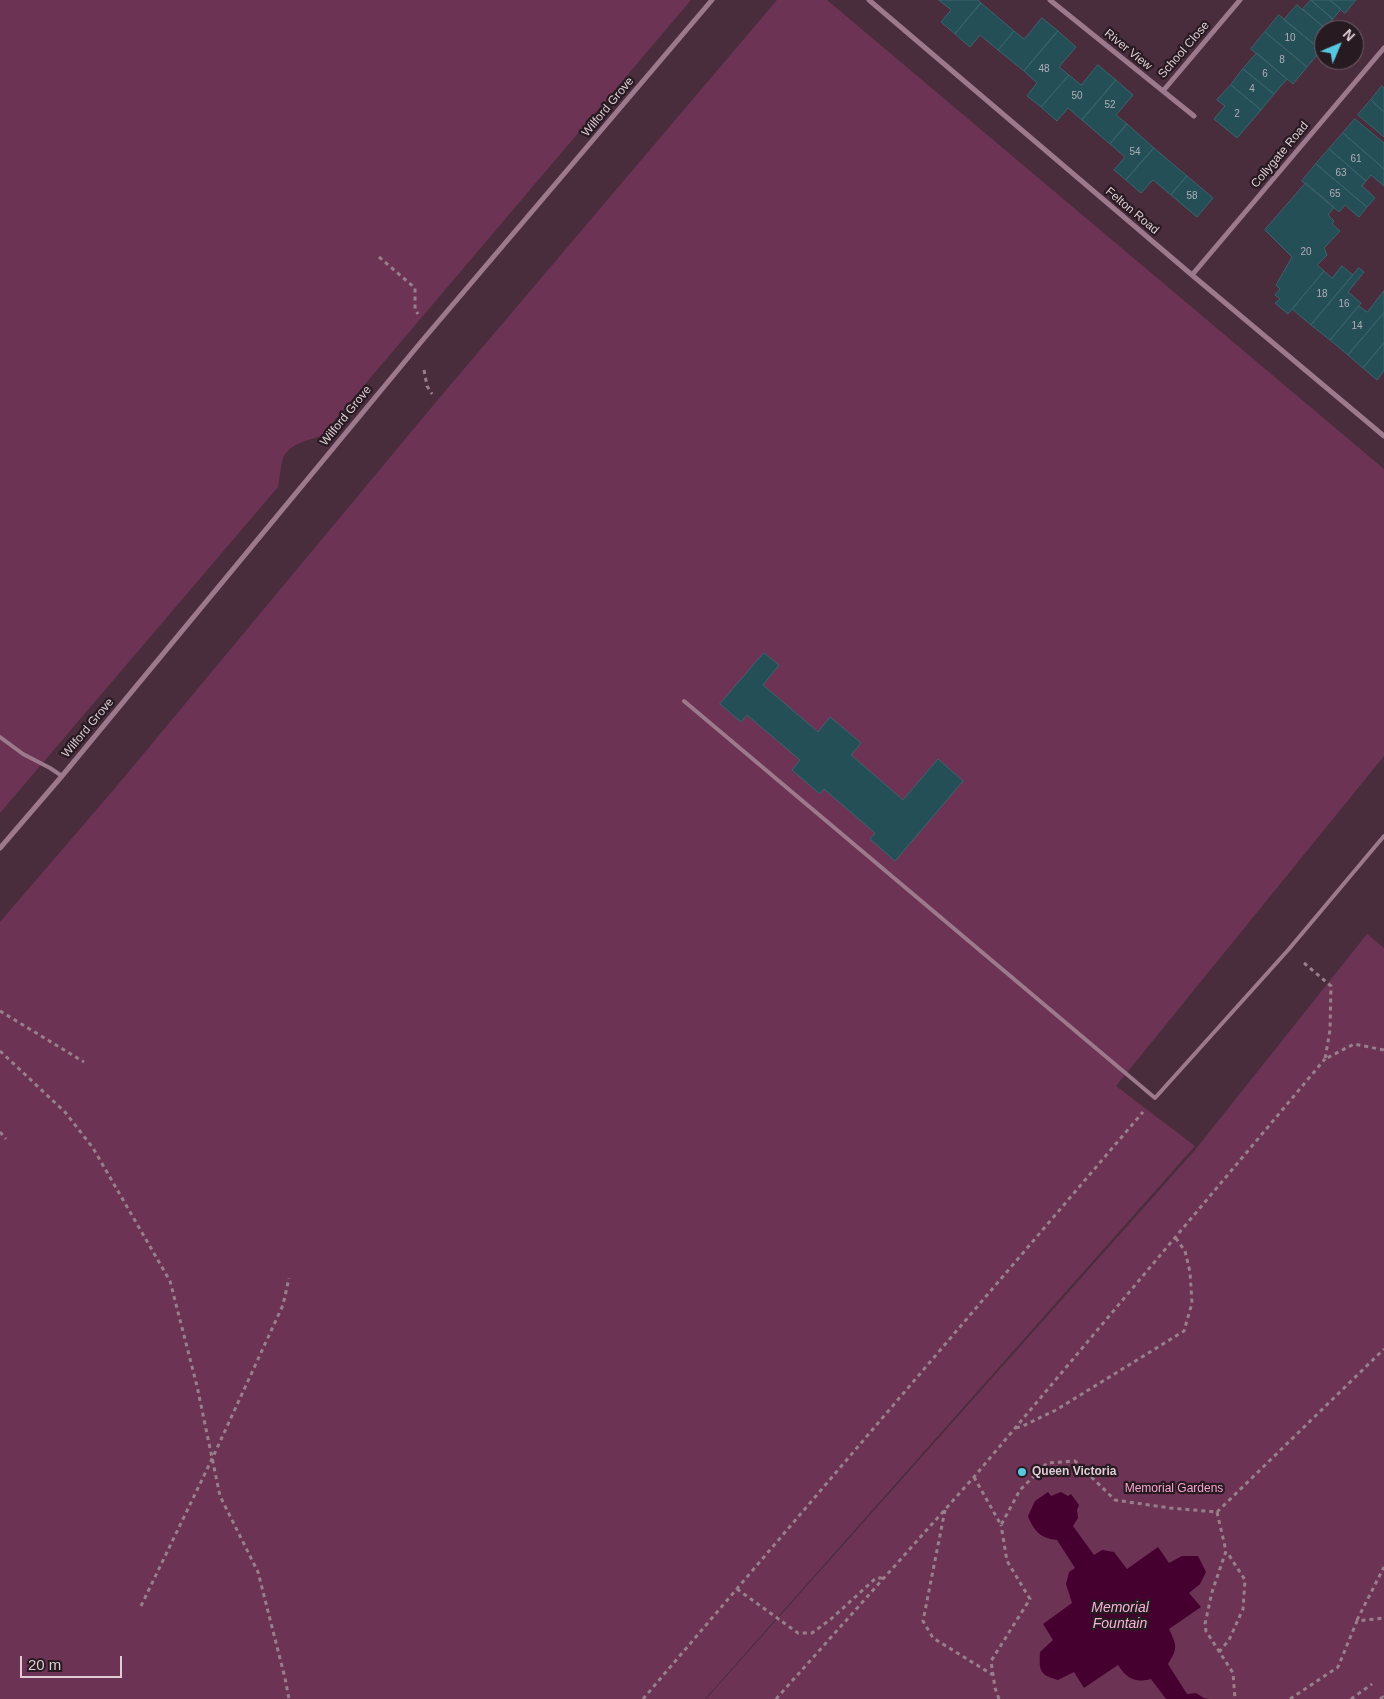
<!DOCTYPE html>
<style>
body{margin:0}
#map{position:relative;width:1384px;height:1699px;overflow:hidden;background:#492d3d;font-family:Helvetica,sans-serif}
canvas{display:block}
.north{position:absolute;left:1314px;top:20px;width:50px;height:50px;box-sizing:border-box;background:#271a21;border:1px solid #716169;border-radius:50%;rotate:45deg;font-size:14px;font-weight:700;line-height:20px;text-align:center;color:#dfccd5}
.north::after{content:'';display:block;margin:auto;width:18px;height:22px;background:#56c9e0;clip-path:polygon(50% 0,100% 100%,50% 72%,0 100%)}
.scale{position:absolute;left:20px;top:1656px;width:102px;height:22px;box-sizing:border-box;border:2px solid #dfccd5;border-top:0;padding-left:6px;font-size:15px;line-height:18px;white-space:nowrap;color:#dfccd5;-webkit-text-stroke:4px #271a21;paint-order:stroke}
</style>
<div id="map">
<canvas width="1384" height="1699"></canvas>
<div class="north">N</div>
<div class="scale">20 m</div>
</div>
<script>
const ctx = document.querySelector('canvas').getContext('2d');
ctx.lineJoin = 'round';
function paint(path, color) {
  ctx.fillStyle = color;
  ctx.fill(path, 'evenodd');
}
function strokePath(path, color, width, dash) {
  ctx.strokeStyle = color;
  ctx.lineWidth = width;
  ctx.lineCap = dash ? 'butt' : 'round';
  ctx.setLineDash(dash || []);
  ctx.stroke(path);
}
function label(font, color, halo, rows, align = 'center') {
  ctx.font = font + ' Helvetica,sans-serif';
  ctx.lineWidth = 4.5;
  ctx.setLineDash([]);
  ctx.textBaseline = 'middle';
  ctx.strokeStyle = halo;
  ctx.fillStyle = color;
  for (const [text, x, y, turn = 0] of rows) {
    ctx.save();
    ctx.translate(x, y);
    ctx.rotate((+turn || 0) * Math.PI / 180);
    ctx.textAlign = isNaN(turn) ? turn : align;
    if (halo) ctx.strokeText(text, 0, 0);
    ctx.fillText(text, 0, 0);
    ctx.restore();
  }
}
paint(new Path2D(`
 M0 0H691L321 436C309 440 291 443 284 456 280 465 280 478 278 487L0 813Z
 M777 0H827L1384 469V756L1116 1086 1195 1146 705 1699H0V922L116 787 436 402Z
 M1367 934 1384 948V1699H706L1195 1150Z`), '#6d3355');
paint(new Path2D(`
 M1048 1492 1051 1496 1061 1492 1068 1496 1071 1494 1079 1505 1077 1510 1078 1518 1073 1526 1094 1555 1102 1550 1114 1552 1127 1569 1158 1547 1169 1563 1182 1556H1198L1206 1572 1200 1584 1189 1593 1201 1607 1169 1629C1177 1646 1178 1648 1168 1664L1187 1694 1196 1693 1204 1698 1209 1699H1166L1151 1679C1135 1683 1127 1679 1118 1665L1084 1688 1074 1672 1058 1680C1039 1675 1039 1670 1040 1652L1053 1640 1043 1624 1072 1603 1066 1584 1069 1572 1075 1568 1057 1540C1041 1539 1033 1530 1028 1516L1035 1501Z`), '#450030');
const building = new Path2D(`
 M939 0H978L981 3 955 34 941 22 951 10Z
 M1311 0H1330L1341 9 1333 19Z
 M1311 0 1333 19 1325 28 1303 9Z
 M1330 0H1356L1345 13Z
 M981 3 1014 31 998 50 980 35 970 47 955 34Z
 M1297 5 1327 30H1324V34L1315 45 1284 20Z
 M1279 15 1321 50 1307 67 1265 32Z
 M1042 18 1058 31 1024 71 998 50 1014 31 1024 39Z
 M1058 31 1076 47 1059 67 1069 75 1041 107 1027 96 1037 83 1024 71Z
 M1265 32 1307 67 1293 84 1251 49Z
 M1257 53 1287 79 1274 94 1243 69Z
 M1098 65 1116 80 1082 120 1068 108 1057 121 1041 107 1069 75 1081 85Z
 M1243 69 1274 94 1261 110 1231 85Z
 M1116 80 1133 95 1116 115 1127 124 1110 144 1082 120Z
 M1231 85 1261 110 1237 138 1214 119 1225 106 1217 100Z
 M1382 86 1384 88V112L1371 100Z
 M1371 100 1384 112V137L1358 115Z
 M1355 119 1384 143V169L1343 133Z
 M1127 124 1154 148 1126 180 1114 170 1125 157 1110 144Z
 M1343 133 1384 169V186L1371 175 1366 181 1329 149Z
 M1154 148 1187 176 1171 195 1153 180 1141 193 1126 180Z
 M1329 149 1366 181 1362 186 1375 198 1367 207 1316 164Z
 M1316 164 1367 207 1359 217 1345 205 1339 212 1302 181Z
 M1187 176 1213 198 1197 217 1171 195Z
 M1306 183 1334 207 1328 215 1334 221 1332 224 1340 231 1324 248 1327 255 1317 265 1324 271 1288 314 1275 303 1280 299 1275 295 1280 289 1276 285 1292 257 1265 230Z
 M1342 266 1353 275 1311 325 1292 309 1324 271 1332 278Z
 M1359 268 1364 272 1348 292 1361 303 1330 340 1311 325Z
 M1384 291V313L1348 355 1330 340 1359 306 1367 312Z
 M1384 313V343L1363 368 1348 355Z
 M1384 343V371L1377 380 1363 368Z
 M764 653 779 665 763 685 818 732 830 717 861 743 851 755 903 800 938 759 963 781 895 861 870 839 875 833 824 789 820 794 792 770 800 760 747 715 741 722 720 704Z`);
paint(building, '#254f57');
strokePath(building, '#3a646c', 1);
strokePath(new Path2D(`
 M379 257 415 288V309L418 314
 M424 370 427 386 432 394
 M1304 963 1331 986 1330 1030 1325 1059 1354 1044 1384 1050
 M0 1011 84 1062
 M0 1051 65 1112 93 1148 170 1281 197 1386 220 1496 258 1572 285 1678 289 1699
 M0 1132 6 1139
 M1016 1428 1023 1426 1056 1410 1184 1331 1192 1303 1190 1272 1185 1251 1175 1237
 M974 1477 1001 1525 1020 1490 1047 1463 1075 1461 1115 1500 1170 1508 1217 1512 1226 1551 1212 1592 1205 1624 1206 1631 1233 1673 1235 1699
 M945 1510 923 1621 933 1638 993 1675
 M1217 1512 1384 1349
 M737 1589 798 1633H812L831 1619 876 1578H883
 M141 1606 212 1459 283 1305 289 1278
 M1357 1620 1384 1567
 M1219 1652 1229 1640 1243 1609 1245 1580 1227 1552
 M643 1699 1143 1112
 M776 1699 974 1477 1325 1059
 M999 1699 995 1688 991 1661 1030 1599 1007 1561 1001 1525
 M1290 1699 1338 1667 1357 1621 1384 1618
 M1351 1699 1372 1684
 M1380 1699 1383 1697 1384 1699`), '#97808c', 3, [4, 4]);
strokePath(new Path2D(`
 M684 701 1155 1098 1289 949 1384 836
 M0 737 23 754 50 768 62 776`), '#9c798c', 4);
strokePath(new Path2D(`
 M869 0 1192 275 1384 436
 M1050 0 1194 116
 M1163 91 1240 0
 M1192 275 1384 48
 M0 848 62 776 421 342 712 0`), '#9c798c', 5);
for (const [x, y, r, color] of [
 [1022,1472,5,"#56c9e0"]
]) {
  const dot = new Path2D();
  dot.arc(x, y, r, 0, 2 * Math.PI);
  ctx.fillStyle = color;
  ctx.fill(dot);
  strokePath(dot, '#271a21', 2);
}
label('10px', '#b0adb6', null, [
 ["10",1290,38],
 ["8",1282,60],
 ["48",1044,69],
 ["6",1265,74],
 ["4",1252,89],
 ["50",1077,96],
 ["52",1110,105],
 ["2",1237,114],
 ["54",1135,152],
 ["61",1356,159],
 ["63",1341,173],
 ["65",1335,194],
 ["58",1192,196],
 ["20",1306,252],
 ["18",1322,294],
 ["16",1344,304],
 ["14",1357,326]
]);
label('12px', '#dfccd5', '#271a21', [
 ["River View",1128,50,39],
 ["School Close",1184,50,-49],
 ["Wilford Grove",608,107,-50],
 ["Collygate Road",1280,155,-50],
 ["Felton Road",1132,211,40],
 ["Wilford Grove",346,416,-51],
 ["Wilford Grove",88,728,-50]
]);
label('bold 12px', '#dfccd5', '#271a21', [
 ["Queen Victoria",1032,1472]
], 'left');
label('12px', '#f8a4d3', '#271a21', [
 ["Memorial Gardens",1174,1489]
]);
label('italic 14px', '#f4b4d7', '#271a21', [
 ["Memorial",1120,1608],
 ["Fountain",1120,1624]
]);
</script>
